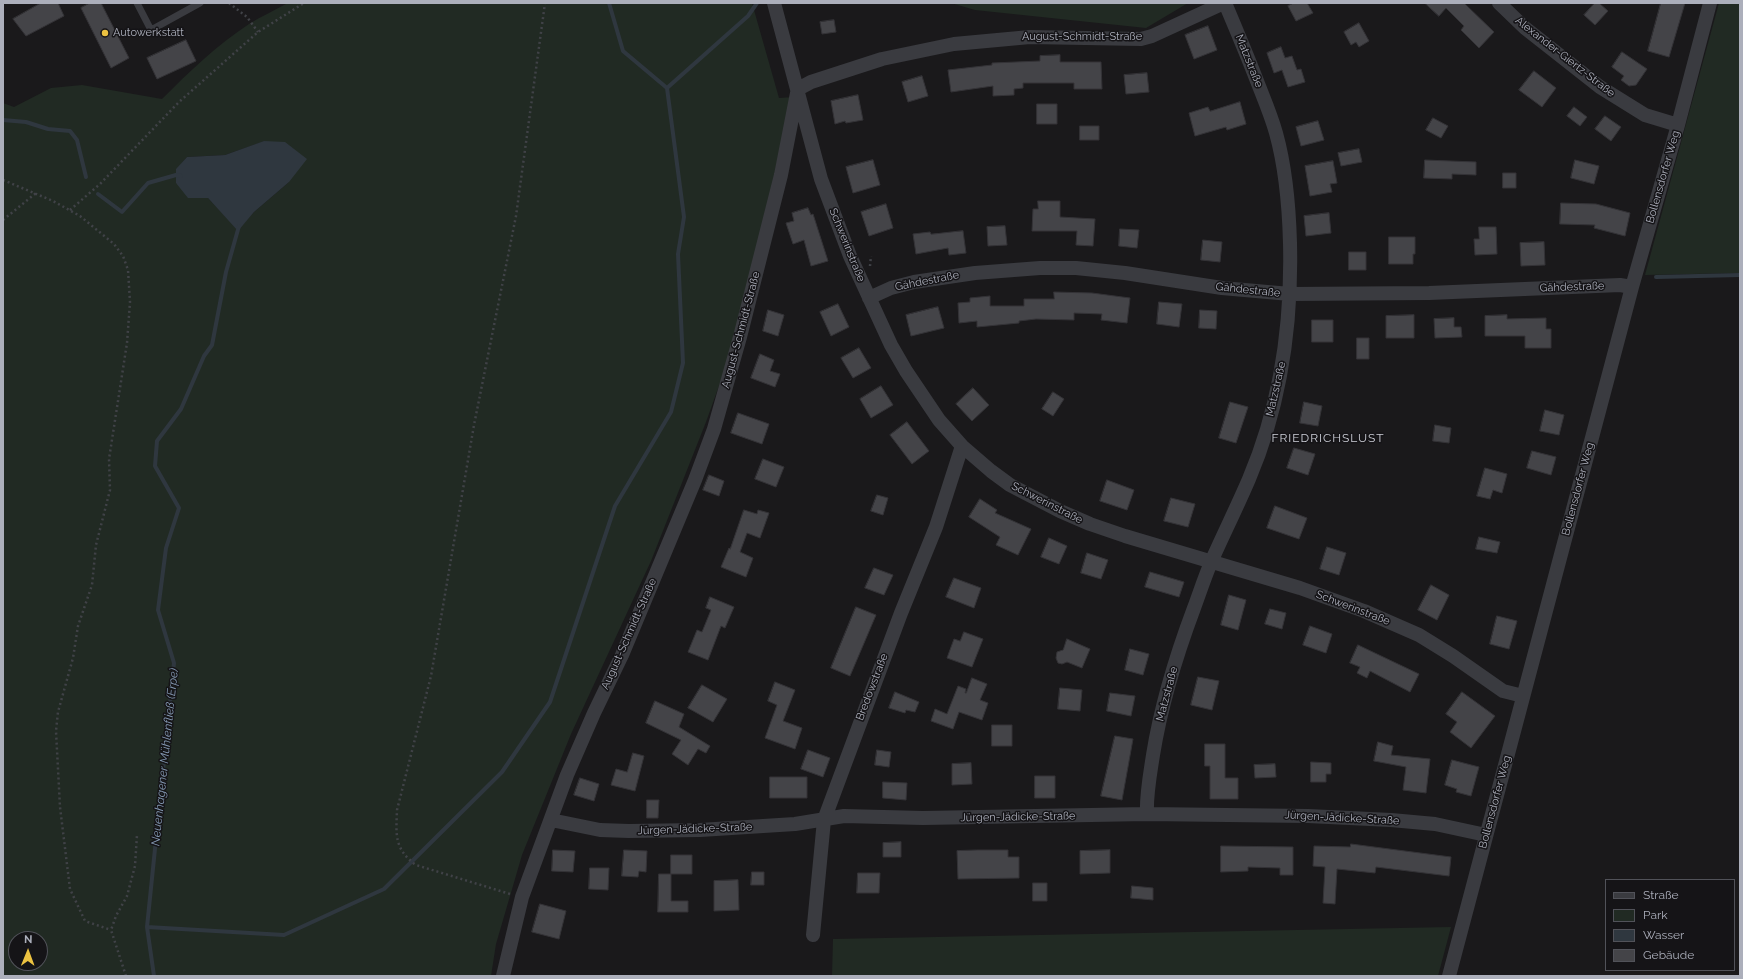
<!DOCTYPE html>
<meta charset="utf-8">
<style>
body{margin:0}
#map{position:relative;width:1743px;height:979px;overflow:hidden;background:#1a191b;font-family:Raleway,sans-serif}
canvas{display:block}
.frame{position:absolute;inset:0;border:4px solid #acafbb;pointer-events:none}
.legend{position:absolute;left:1605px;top:879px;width:130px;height:92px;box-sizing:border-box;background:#151417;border:1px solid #515259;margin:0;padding:5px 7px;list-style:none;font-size:12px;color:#acafbb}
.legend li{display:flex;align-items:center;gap:8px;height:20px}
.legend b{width:20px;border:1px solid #515259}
.north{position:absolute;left:8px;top:931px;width:40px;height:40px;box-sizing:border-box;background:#151417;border:1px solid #515259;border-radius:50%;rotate:1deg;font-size:11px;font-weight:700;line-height:16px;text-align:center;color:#acafbb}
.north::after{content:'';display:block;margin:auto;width:14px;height:18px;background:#ecc241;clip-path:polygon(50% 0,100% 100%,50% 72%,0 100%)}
</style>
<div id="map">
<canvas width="1743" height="979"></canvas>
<div class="frame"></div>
<ul class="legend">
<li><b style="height:5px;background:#3a3b40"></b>Straße</li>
<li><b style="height:11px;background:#212a23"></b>Park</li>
<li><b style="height:11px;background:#2f373f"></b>Wasser</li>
<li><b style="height:11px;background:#444448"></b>Gebäude</li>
</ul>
<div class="north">N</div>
</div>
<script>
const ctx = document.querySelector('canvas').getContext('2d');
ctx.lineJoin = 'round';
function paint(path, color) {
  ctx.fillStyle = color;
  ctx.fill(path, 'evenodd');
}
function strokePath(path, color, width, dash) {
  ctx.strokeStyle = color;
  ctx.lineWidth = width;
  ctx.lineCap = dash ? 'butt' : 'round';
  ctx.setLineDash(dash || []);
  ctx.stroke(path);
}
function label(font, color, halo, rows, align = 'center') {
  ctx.font = font + ' Raleway,sans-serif';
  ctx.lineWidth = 3;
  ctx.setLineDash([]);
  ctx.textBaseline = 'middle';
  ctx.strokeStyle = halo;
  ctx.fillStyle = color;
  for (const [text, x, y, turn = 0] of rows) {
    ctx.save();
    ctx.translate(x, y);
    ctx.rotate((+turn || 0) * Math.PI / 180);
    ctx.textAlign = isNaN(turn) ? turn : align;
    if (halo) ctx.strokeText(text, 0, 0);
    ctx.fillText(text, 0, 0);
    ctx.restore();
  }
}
paint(new Path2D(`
 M288 3H752L779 98 794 97 729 358 706 422 651 561 571 734 522 855 496 944 491 976H3V103L14 107 51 88 82 85 162 99C189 72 217 45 249 24 262 16 275 10 288 3ZM265 141 289 182 254 212 238 230 208 198 176 183V170L187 157 225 155ZM16 939H40V963H16Z
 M951 3H1188L1146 28 975 10Z
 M1719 3H1740V273L1645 275Z
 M1451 927 1438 976H832L833 939Z`), '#212a23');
paint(new Path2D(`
 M264 141 285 142 307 159 289 182 254 212 238 231 208 198H188L176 183V169L187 157 225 155Z`), '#2f373f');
strokePath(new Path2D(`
 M667 88 748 16 757 3
 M3 120 26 122 48 129 70 131 77 140 86 177
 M98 194 122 212 148 183 176 175 181 176
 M1656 277 1740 275
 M147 927 284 935 384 889 502 772 550 702 615 506 671 412 683 363 678 254 684 217 667 88 623 51 609 3
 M154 976 147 927 174 663 158 610 166 548 179 508 155 466 157 441 181 409 204 356 212 345 226 272 239 226`), '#2f373f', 4);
const building = new Path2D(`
 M41 3H58L64 16 26 36 13 19Z
 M90 3H101L129 58 111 68 81 8Z
 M1294 3H1307L1313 13 1296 21 1288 6Z
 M1425 3H1464L1494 32 1479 48 1461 30 1464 26 1446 8 1439 16Z
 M1595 3H1599L1608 11 1595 25 1584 15Z
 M1661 3H1685L1669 57 1648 51Z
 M834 20 836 32 822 34 820 22Z
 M1359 23 1369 41 1359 47 1356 42 1351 45 1344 32Z
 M1208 26 1217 50 1194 59 1185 35Z
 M186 40 196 61 157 79 147 58Z
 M1281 47 1285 58 1292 56 1297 70 1301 69 1305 82 1288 87 1282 70 1274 73 1267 53Z
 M1622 52 1647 69 1636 85 1629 86 1621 80 1624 76 1612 67Z
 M1060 55V62H1101L1102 89H1074V83H1023V88L1014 89V95L993 96V86L951 92 948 70 992 65V63L1040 61V56Z
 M1534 71 1556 88 1542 107 1519 90Z
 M1147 73 1149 92 1126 94 1124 75Z
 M922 76 928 96 908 102 902 82Z
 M858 95 863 120 846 123 845 121 835 124 831 101Z
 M1240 102 1246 124 1227 130 1226 127 1195 136 1189 113 1208 107 1210 111Z
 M1037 104H1057V124H1037Z
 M1574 107 1587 117 1580 126 1567 116Z
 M1605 116 1621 127 1611 141 1595 129Z
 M1433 118 1448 126 1441 138 1426 130Z
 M1318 121 1324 140 1301 146 1296 127Z
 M1080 126H1099V140H1080Z
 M1359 149 1362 162 1341 166 1338 153Z
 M873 160 880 185 853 193 846 167Z
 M1425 160 1476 162V175L1452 174V179L1424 178Z
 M1575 160 1599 166 1594 184 1571 178Z
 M1333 161 1337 183 1330 184 1332 192 1310 196 1305 166Z
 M1503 173H1516V188H1503Z
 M1038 201H1060V217L1095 219 1093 246 1076 245 1077 231H1032L1033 209H1038Z
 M1561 203 1596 204 1630 213 1625 236 1594 228 1595 225 1560 224Z
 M886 204 893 228 869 236 861 212Z
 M808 208 811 215 813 214 828 261 811 266 804 240 793 244 786 223 794 221 792 213Z
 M1329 213 1331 233 1306 236 1304 216Z
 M1005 226 1007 245 988 246 987 227Z
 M1479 227H1496L1497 254 1475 255 1474 239H1479Z
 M1120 229 1139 230 1137 248 1119 246Z
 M963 231 966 253 949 255 948 248 916 254 913 234 930 232 931 234Z
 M1389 237H1415V254H1413V264H1389Z
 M1203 240 1222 242 1220 262 1201 260Z
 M1544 242 1545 265 1521 266 1520 243Z
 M1349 252H1366V270H1349Z
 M1054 292 1092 293 1130 298 1127 323 1101 320 1102 314 1074 313V320L1036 319 1019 321V323L977 327V321L959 323 958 303 970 302V298L990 296V306H1024V299H1054Z
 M1159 302 1182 304 1179 327 1157 324Z
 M838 304 849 327 831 336 820 312Z
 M938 307 944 328 911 336 906 315Z
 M768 310 784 315 778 336 763 331Z
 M1200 310 1217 311 1216 329 1199 328Z
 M1414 315V338H1386V316Z
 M1507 315V319L1546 318V329H1551V348H1525V336H1485V316Z
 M1454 318V327H1461L1462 337 1435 338 1434 319Z
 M1312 320H1333V342H1312Z
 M1357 338H1369V359H1357Z
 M859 348 871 368 853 378 841 358Z
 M760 354 774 360 770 371 780 374 775 387 751 378Z
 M881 386 893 405 871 418 860 399Z
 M973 388 989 405 972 421 956 404Z
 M1053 392 1064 399 1053 416 1042 409Z
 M1230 402 1248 407 1236 443 1219 438Z
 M1304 402 1322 406 1318 426 1300 423Z
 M1545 410 1564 415 1559 435 1540 431Z
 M738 413 769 424 762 444 731 433Z
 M907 422 929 451 912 464 890 435Z
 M1435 425 1451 428 1449 443 1433 441Z
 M1294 448 1315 454 1308 475 1287 468Z
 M1532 451 1556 457 1551 475 1527 468Z
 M763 459 784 467 776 487 755 479Z
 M1485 468 1507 474 1502 493 1493 490 1490 499 1477 496Z
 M709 475 724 481 719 496 703 490Z
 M1107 480 1134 490 1127 510 1100 501Z
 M877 495 888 498 883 515 871 511Z
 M1171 498 1195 504 1188 527 1164 521Z
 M980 499 997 510 995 513 1031 529 1018 555 996 545 1000 537 969 517Z
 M1275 506 1307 518 1299 539 1267 528Z
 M744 510 757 514 758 510 769 513 760 538 747 533 740 552 753 558 746 577 721 567 729 548 730 549Z
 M1479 537 1500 542 1497 553 1476 549Z
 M1049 538 1067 546 1059 564 1041 557Z
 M1327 547 1346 553 1339 575 1320 569Z
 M1087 553 1108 560 1101 579 1081 573Z
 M874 568 893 575 884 595 865 588Z
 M1150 572 1184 582 1179 597 1145 587Z
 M954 578 981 588 974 608 946 597Z
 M1431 585 1449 595 1437 620 1418 610Z
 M1229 595 1246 600 1238 630 1221 625Z
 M710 597 734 607 725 628 721 626 708 660 688 652 697 630 702 632 711 610 706 608Z
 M856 607 876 615 850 676 831 668Z
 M1270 609 1286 613 1282 629 1265 624Z
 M1497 616 1517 621 1509 649 1490 644Z
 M1310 626 1332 634 1326 653 1303 645Z
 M964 632 983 639 972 667 947 658 954 639 960 641Z
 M1067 639 1090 649 1082 668 1067 662 1062 664 1058 663 1056 658 1057 652 1063 650Z
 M1358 645 1419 674 1410 692 1370 671 1367 678 1357 673 1360 667 1350 663Z
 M1130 649 1149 654 1143 675 1125 670Z
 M1198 677 1219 681 1212 710 1191 705Z
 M972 678 987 684 980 700 988 703 982 720 959 712 953 729 931 721 935 709 947 714 958 686 966 689 965 693H966Z
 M775 682 795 690 783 721 802 728 795 749 765 738 777 705 768 701Z
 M702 685 727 699 713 722 688 708Z
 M1060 688 1082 690 1080 711 1058 709Z
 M895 692 919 702 915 712 906 710 905 713 889 708Z
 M1462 692 1495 716 1471 748 1450 732 1457 722 1446 714Z
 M1110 693 1135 696 1131 716 1107 711Z
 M655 701 684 714 679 727 710 746 706 753 698 749 688 765 672 754 681 740 646 723Z
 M992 725H1012V746H992Z
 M1115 736 1133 739 1122 800 1101 796Z
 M1378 742 1393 746 1391 755 1430 759 1426 793 1403 790 1406 767 1374 761Z
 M1205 744H1225V778H1238V799H1210V766H1205Z
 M808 750 830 758 823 777 801 769Z
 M877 750 891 752 889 767 875 765Z
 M633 753 644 756 635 791 611 785 616 769 627 772Z
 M1452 760 1479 767 1471 796 1456 792 1457 789 1445 785Z
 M1311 762 1331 763V774H1326V782H1311Z
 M971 763 972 784 952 785V764Z
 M1275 764 1276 777 1255 778 1254 765Z
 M1035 776H1055V798H1035Z
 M770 777H807V798H770Z
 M580 778 599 784 594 801 574 795Z
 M883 782 907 783 906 800 883 798Z
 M647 800H659L658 818H647Z
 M901 842V857H883V843Z
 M1351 844 1451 857 1449 876 1376 867 1375 873 1337 869 1335 904 1323 903 1325 867 1313 866 1314 846 1350 847Z
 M1221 846 1293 847V875H1280V868L1248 867V871L1221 872Z
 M553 850 575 851 573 872 552 871Z
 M624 850 647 851 646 872 639 871 638 877 622 876Z
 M977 850H1008V857H1019V878L958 879 957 851Z
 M1110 850V873L1080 874V851Z
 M671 855H692V874H671Z
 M590 868H609L608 890 589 889Z
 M752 872H764V885H751Z
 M858 873H880L879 893H857Z
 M659 874H671V901H688V912H658Z
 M738 880 739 910 714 911V881Z
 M1033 883H1047V901H1033Z
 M1132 886 1153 888V900L1131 898Z
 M540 904 566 911 559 939 532 932Z`);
paint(building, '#444448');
strokePath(building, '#343337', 1);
strokePath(new Path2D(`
 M229 3 247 17 258 32
 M3 180 53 201 80 216 114 244 123 256 128 270 130 302 127 343 109 459 110 490 96 545 92 585 78 626 73 658 58 712 56 731 60 807 70 889 85 921 111 930
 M70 210 100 184 179 102 258 32 304 3
 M3 220 36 193
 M870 266 871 256
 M510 894 416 865C394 849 396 835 397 810L431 676 474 425 516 216 545 3
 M126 976 111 930 116 916 127 896 135 866 137 835`), '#404247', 2.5, [2, 3]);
strokePath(new Path2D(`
 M137 3 151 30 200 3`), '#3a3b40', 7);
strokePath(new Path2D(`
 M774 3 821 179 850 256 891 345 906 371 939 420 962 446 991 471 1010 485 1060 511 1090 524 1125 536 1300 588 1364 611 1419 635 1453 656 1503 691 1523 696
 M1499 3 1525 28 1600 87 1645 115 1678 125
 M798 89 811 82 882 59 954 44 1030 37 1141 39 1152 36 1224 3
 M869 298 891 288 914 282 975 273 1040 268H1076L1125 273 1222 288 1290 294 1429 293 1620 285 1632 287
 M1147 814C1146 795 1150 775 1153 755 1161 705 1176 656 1194 608 1200 592 1205 576 1212 560 1224 533 1237 507 1249 479 1281 404 1292 324 1290 243 1289 206 1286 169 1276 133 1271 115 1264 99 1257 81 1247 55 1236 29 1225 3
 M551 820 600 830 629 831 700 830 795 824 844 816 923 818 1147 814 1308 816 1391 820 1435 824 1486 835
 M813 935 824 820 901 613 936 527 962 446
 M503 976 522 897 567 775 594 713 622 655 695 480 714 429 740 337 781 175 797 93
 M1449 976 1632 287 1678 125 1710 3`), '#3a3b40', 14);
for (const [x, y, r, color] of [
 [105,33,4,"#ecc241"]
]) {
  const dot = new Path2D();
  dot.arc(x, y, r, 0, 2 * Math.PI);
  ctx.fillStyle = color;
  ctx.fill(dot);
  strokePath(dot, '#151417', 1.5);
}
label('11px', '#acafbb', '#151417', [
 ["Autowerkstatt",113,33]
], 'left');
label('11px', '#acafbb', '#151417', [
 ["August-Schmidt-Straße",1082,37],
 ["Alexander-Giertz-Straße",1565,57,38],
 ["Matzstraße",1249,61,68],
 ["Bollensdorfer Weg",1663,177,-74],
 ["Schwerinstraße",847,245,68],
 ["Gähdestraße",927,281,-11],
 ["Gähdestraße",1572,287,-2],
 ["Gähdestraße",1248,290,6],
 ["August-Schmidt-Straße",741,330,-75],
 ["Matzstraße",1276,389,-77],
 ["Bollensdorfer Weg",1578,489,-75],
 ["Schwerinstraße",1047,503,27],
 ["Schwerinstraße",1353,608,21],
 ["August-Schmidt-Straße",629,634,-66],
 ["Bredowstraße",872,687,-69],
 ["Matzstraße",1167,694,-75],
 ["Bollensdorfer Weg",1495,802,-75],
 ["Jürgen-Jädicke-Straße",1018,817,-1],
 ["Jürgen-Jädicke-Straße",1342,818,3],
 ["Jürgen-Jädicke-Straße",695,829,-2]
]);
ctx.letterSpacing = '1px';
label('12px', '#cdcfd7', '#151417', [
 ["FRIEDRICHSLUST",1328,438]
]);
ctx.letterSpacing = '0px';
label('italic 12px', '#859ab4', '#151417', [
 ["Neuenhagener Mühlenfließ (Erpe)",165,757,-84]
]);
</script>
